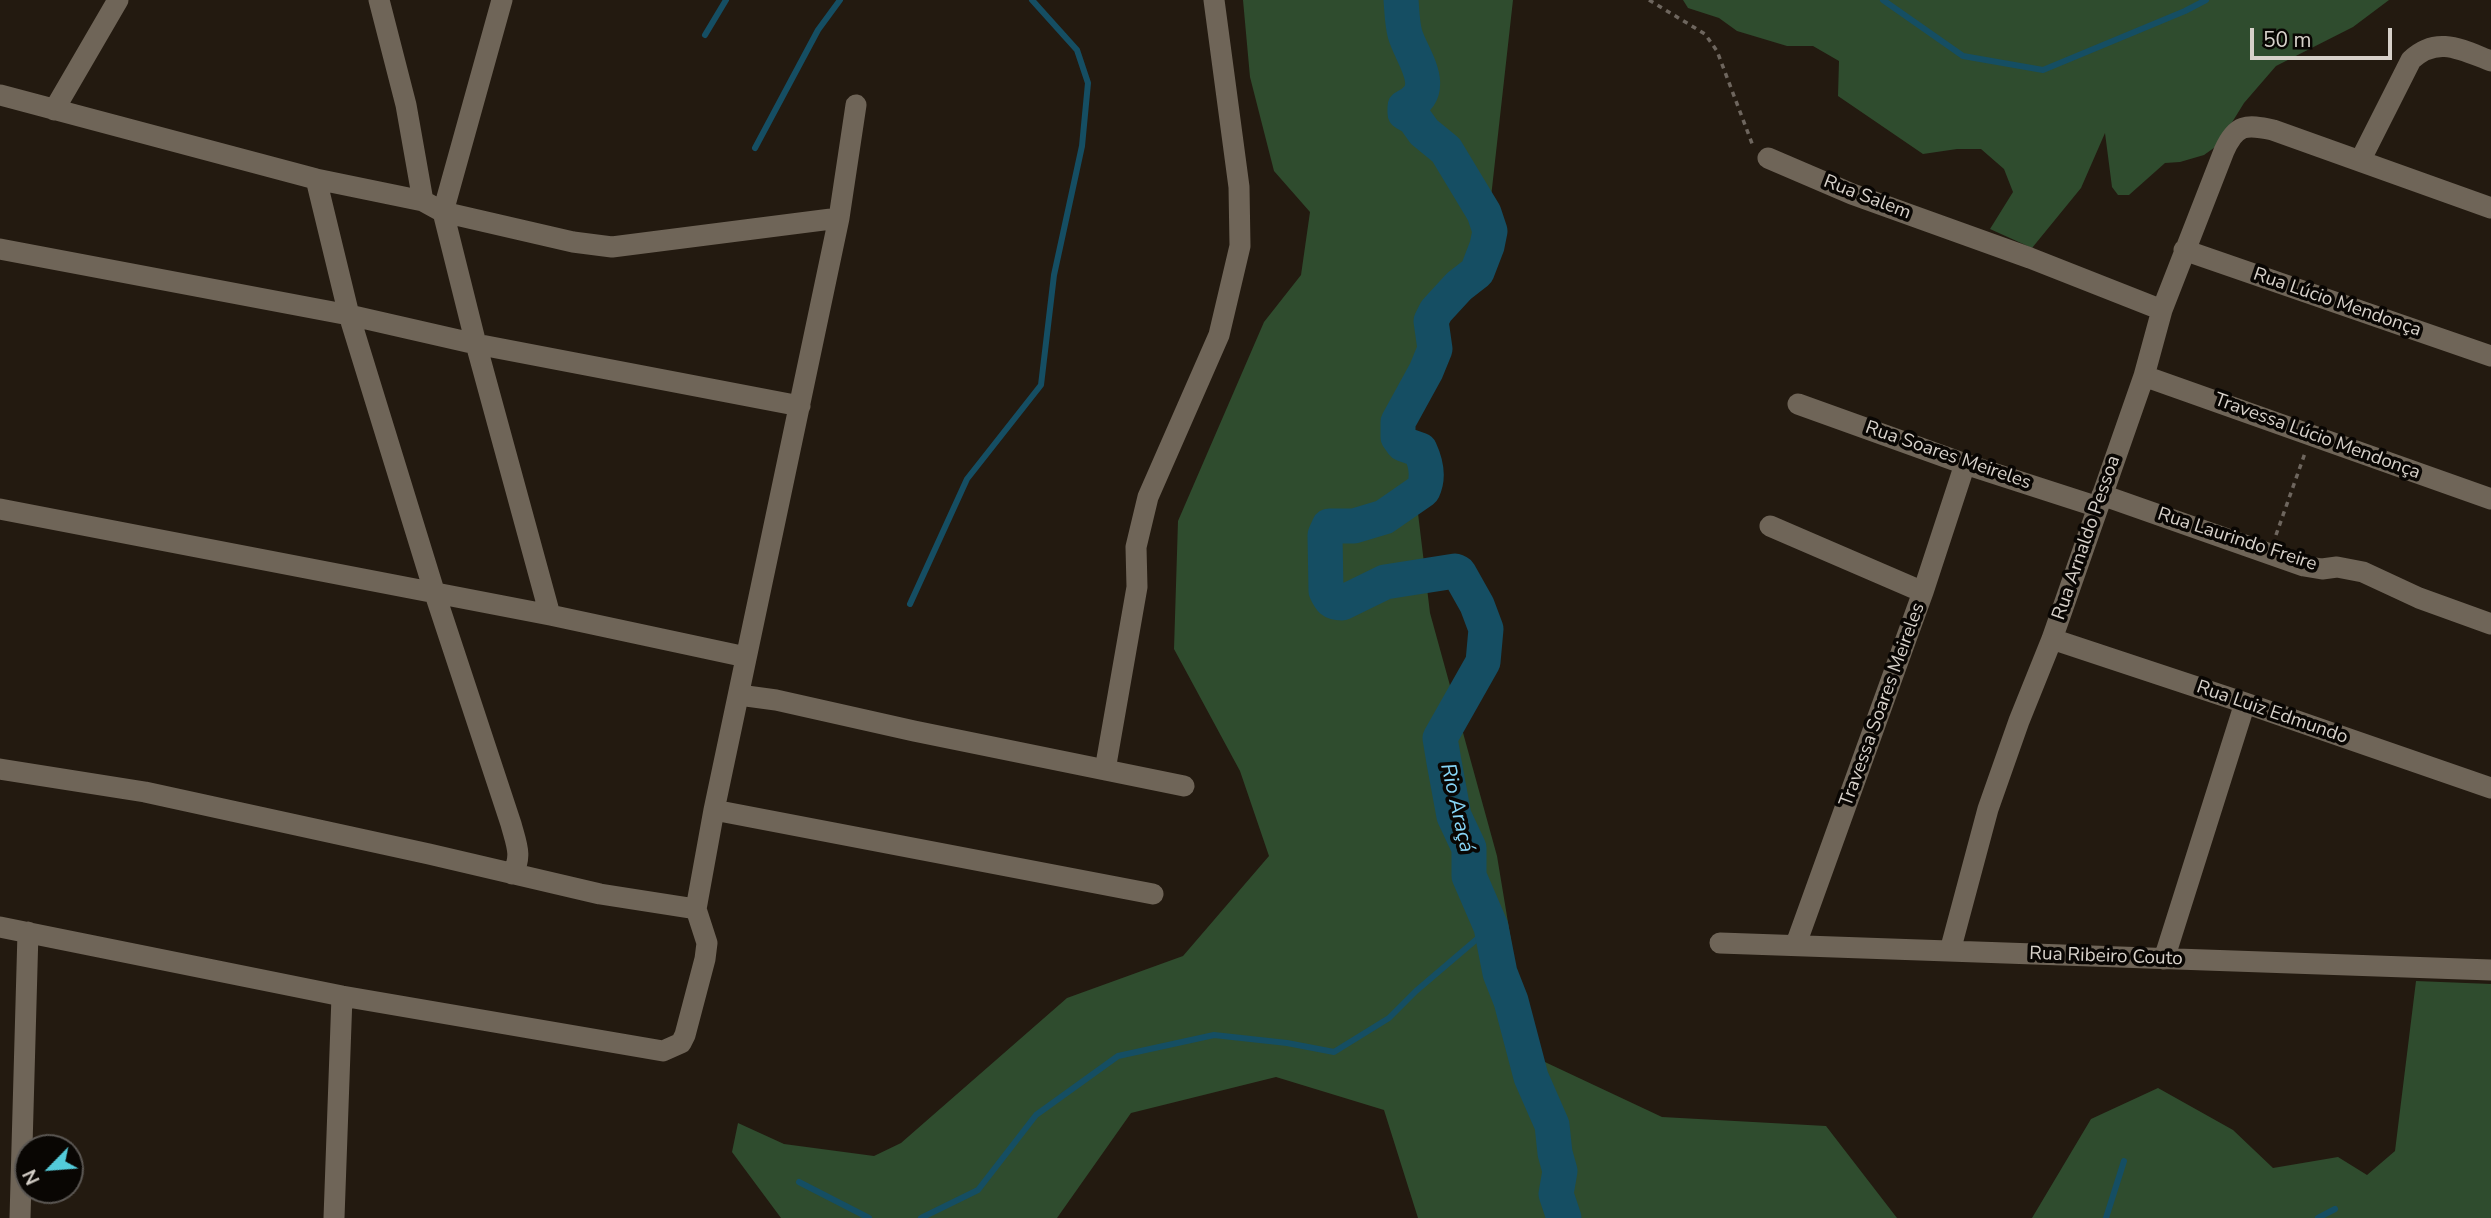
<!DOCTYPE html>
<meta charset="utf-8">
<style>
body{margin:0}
#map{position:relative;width:2491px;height:1218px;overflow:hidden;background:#231a10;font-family:"Nunito Sans",sans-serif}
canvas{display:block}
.north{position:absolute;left:14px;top:1134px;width:70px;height:70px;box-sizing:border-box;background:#090603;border:2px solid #5b5753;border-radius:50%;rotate:245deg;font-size:19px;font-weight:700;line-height:28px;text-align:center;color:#d7d1ca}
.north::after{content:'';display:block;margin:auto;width:24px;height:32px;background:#53cbda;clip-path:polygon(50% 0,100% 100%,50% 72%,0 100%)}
.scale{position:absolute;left:2250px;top:28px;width:142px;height:32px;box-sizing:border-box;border:4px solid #d7d1ca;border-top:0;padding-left:9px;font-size:21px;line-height:24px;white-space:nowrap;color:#d7d1ca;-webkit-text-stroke:5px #090603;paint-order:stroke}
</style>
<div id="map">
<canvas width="2491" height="1218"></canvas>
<div class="north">N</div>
<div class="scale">50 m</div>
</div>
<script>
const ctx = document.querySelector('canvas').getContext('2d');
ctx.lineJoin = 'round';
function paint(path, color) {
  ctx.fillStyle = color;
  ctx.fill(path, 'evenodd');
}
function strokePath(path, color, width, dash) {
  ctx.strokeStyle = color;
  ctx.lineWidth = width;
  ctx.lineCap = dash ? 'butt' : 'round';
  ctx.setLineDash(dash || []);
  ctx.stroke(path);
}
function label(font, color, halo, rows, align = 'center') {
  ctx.font = font + ' "Nunito Sans",sans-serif';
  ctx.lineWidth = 7;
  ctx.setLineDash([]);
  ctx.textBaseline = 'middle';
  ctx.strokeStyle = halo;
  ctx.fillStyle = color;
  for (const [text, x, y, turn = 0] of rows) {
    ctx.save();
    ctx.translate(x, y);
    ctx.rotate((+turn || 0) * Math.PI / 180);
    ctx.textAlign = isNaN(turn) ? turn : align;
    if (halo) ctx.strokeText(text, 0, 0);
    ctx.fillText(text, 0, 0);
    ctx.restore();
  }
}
paint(new Path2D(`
 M1243 0H1513L1486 242 1404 397 1430 613 1497 856 1530 1055 1662 1117 1826 1126 1897 1218H1418L1384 1110 1276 1077 1131 1113 1057 1218H781L732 1152 738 1123 784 1144 874 1156 901 1143 1067 998 1183 956 1269 856 1240 771 1174 649 1178 521 1264 322 1301 275 1310 212 1274 171 1250 77Z
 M1683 0H2389L2353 27 2276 66 2244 103 2218 145 2204 155 2180 162 2165 163 2129 195H2118L2112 187 2105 133 2081 188 2032 248 1990 229 2013 192 2004 169 1981 149H1957L1923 154 1838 96 1839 61 1813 46H1787L1737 31 1719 18 1688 8Z
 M2416 981 2491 984V1218H2032L2091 1119 2158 1088 2233 1130 2273 1168 2338 1157 2367 1175 2395 1151Z`), '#2f4c2e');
strokePath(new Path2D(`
 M1883 0 1963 56 2043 70 2185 11 2206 0
 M705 35 726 0
 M755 148 818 30 840 0
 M910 604 967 479 1041 385 1054 275 1082 146 1088 83 1077 50 1032 0
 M799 1182 869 1218
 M921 1218 978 1190 1036 1115 1118 1056 1214 1035 1287 1043 1334 1052 1389 1018 1416 991 1491 927
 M2106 1218 2124 1161
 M2318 1218 2335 1209`), '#154e63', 6);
strokePath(new Path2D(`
 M1401 0C1402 11 1402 23 1405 34 1412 58 1441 90 1405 107V113L1414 118 1424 132 1446 150 1484 213 1490 231 1487 246 1477 272 1459 286 1436 311 1431 321 1435 349 1426 371 1398 422V437L1403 444 1420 450C1426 463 1429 477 1423 490L1384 517 1354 526H1329L1325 535 1326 591C1330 600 1332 603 1342 603L1385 582 1455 571 1459 573 1477 605 1486 629 1483 662 1440 738 1444 762 1454 816 1469 848V876L1491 927 1500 973 1511 1001 1531 1077 1552 1125 1555 1153 1560 1171 1556 1194 1564 1218`), '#154e63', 35);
strokePath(new Path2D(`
 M1649 0 1705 34 1717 51 1753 146
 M2276 535 2305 453`), '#6e665e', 3.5, [5, 5]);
strokePath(new Path2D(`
 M379 0 406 105 423 201
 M502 0 443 212 476 344 550 615
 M0 95 316 179 423 201 443 212 573 242 612 247 839 218
 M54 110 118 0
 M1768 158 1852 194 2030 258 2162 310
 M2360 161 2411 60C2437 35 2462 50 2491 61
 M316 179 349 315 435 594 511 824C516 843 523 857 512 874
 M0 249 349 315 476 344 800 406
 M2184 250 2491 356
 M2144 376 2491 499
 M1798 404 1965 464 2098 507
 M2102 495 2304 566 2322 569 2337 567 2363 572 2419 598 2491 624
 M0 509 550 615 746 657
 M1770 526 1923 592
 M2052 639 2245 703 2491 788
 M739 695 776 700 914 731 1184 786
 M0 769 145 792 429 854 600 894 696 909
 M1105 770 1137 587 1136 547 1148 497 1219 335 1240 246 1239 187 1214 0
 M714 810 1153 894
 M0 927 342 996 663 1051 681 1043 685 1035 705 959 707 943 696 909 714 810 839 218 856 105
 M1720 943 2491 970
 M1796 944 1923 592 1965 464
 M1950 951 1988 809 2019 721 2052 639 2144 376 2162 310 2224 151C2236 124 2246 124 2273 130L2491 208
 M2164 959 2245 703
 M20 1218 28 932
 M334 1218 342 996`), '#6f6558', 21);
label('19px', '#d7d1ca', '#090603', [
 ["Rua Salem",1867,198,21],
 ["Rua Lúcio Mendonça",2337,303,19],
 ["Travessa Lúcio Mendonça",2317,437,20],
 ["Rua Soares Meireles",1948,456,19],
 ["Rua Arnaldo Pessoa",2087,538,-71],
 ["Rua Laurindo Freire",2237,540,18],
 ["Travessa Soares Meireles",1883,705,-70],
 ["Rua Luiz Edmundo",2272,713,19],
 ["Rua Ribeiro Couto",2106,957,2]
]);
label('italic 21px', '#87d6f7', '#090603', [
 ["Rio Araçá",1456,808,77]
]);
</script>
